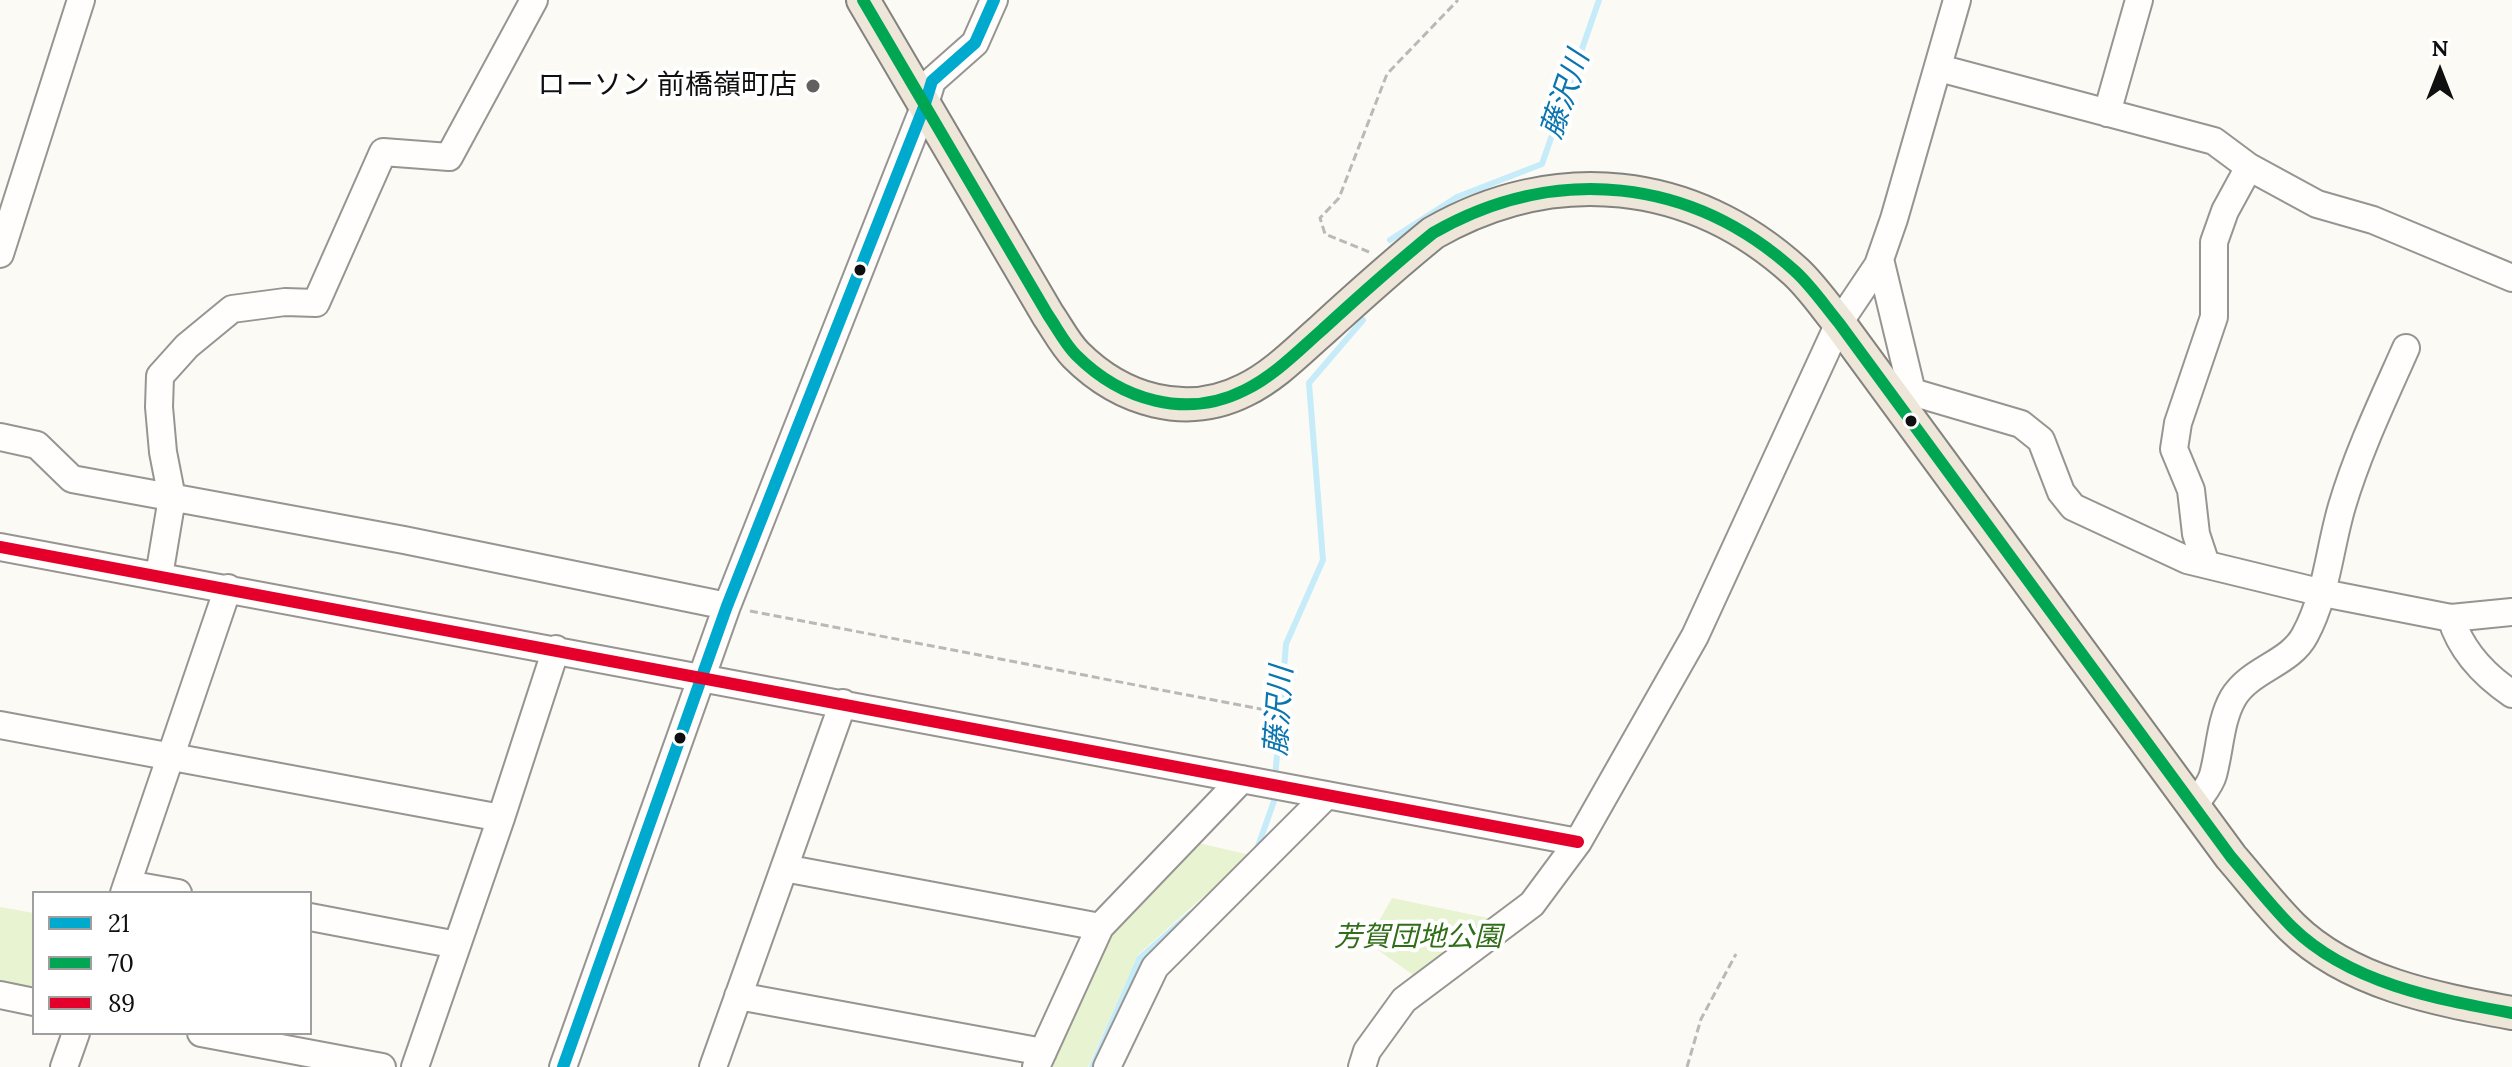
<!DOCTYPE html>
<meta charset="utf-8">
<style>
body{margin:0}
#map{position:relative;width:2512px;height:1067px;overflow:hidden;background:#fcfaf4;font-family:Lora,serif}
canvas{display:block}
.legend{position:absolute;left:32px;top:891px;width:280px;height:144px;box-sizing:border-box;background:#fff;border:2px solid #9f9f9f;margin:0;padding:10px 14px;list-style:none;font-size:24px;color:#0f0f0f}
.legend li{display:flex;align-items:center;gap:16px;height:40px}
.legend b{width:40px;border:2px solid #9f9f9f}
.north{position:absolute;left:2400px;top:32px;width:80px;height:80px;-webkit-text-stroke:6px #fff;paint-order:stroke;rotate:0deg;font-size:22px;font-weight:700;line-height:32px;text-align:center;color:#0f0f0f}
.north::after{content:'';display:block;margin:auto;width:28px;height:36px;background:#0f0f0f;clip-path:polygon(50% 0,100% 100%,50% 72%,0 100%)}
</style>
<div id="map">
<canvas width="2512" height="1067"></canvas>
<ul class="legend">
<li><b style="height:10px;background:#00a9ce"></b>21</li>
<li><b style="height:10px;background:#00a651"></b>70</li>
<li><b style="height:10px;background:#e4002b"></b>89</li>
</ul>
<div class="north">N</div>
</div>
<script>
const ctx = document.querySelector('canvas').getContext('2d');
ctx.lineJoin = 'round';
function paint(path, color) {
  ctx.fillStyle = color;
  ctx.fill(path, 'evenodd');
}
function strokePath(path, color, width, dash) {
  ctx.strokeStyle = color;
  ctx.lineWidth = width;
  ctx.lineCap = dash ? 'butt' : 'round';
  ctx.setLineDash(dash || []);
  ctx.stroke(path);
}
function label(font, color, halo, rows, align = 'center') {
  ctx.font = font + ' Lora,"Noto Sans JP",serif';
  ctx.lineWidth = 8;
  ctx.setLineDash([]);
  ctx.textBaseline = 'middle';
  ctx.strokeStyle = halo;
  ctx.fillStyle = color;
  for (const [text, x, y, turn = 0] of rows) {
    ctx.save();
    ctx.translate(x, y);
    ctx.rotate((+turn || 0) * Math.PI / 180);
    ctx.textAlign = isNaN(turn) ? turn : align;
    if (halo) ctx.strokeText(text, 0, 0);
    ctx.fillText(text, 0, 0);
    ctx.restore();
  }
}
paint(new Path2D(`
 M1194 842 1250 855 1139 954 1088 1067H1046L1107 933Z
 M1392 898 1488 918 1420 980 1378 950 1379 921Z
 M0 907 34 913V989L0 983Z`), '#e8f3d1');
strokePath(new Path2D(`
 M1390 240 1457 197 1542 164 1599 0
 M1275 779 1286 644 1323 560 1309 383 1363 320
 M1256 852 1274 801 1275 790
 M1092 1067 1140 958 1190 914`), '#c6ecfa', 6);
const minor = new Path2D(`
 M1939 68 2214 141 2249 167 2317 204 2373 220 2512 278
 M2107 113 2139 0
 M0 254 81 0
 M1880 259 1912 392 1901 403
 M1912 392 2021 424 2041 440 2061 492 2073 507 2187 560 2323 593 2451 618 2512 612
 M0 437 37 445 72 479 404 540 727 606
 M0 547 1578 842
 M2206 564 2196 534 2191 490 2174 449 2178 423 2214 317V242L2225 211 2249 167
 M159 576 172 498 163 452 159 407 160 376 187 346 232 309 285 302 316 303 383 152 449 157 534 0
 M2451 618C2461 651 2484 675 2512 694
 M0 725 501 818
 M2194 806C2200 796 2210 786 2213 775 2220 750 2220 721 2233 698 2250 669 2290 664 2305 635 2327 594 2329 550 2342 506 2358 452 2383 400 2406 348
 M784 868 1100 927
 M127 884 178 893
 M124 893 228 588
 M310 917 457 945
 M0 995 34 1002
 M738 996 1043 1052
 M201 1033 382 1067
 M64 1067 76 1033
 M415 1067 501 818 556 649
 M563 1067 727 606 924 107 932 81 975 43 994 0
 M713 1067 843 703
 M1036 1067 1100 927 1242 779
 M1107 1067 1155 967 1326 796
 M1362 1067 1367 1051 1404 1000 1532 904 1578 842 1695 636 1839 323 1878 265 1894 219 1957 0`);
const major = new Path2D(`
 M863 0 1048 315C1057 328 1065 344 1076 355 1121 400 1186 420 1245 390 1274 376 1298 351 1322 330 1358 297 1395 264 1433 233 1555 163 1692 177 1796 272 1812 287 1825 306 1839 323L2231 857C2251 880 2270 905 2292 927 2349 983 2436 999 2512 1013`);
strokePath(minor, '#969592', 30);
strokePath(major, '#83827f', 36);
strokePath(new Path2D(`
 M1369 252 1325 234 1320 218 1339 198 1387 74 1458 0
 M750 611 1271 711
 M1687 1067 1701 1019 1736 954`), '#b9b9b8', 3, [8, 4]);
strokePath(minor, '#fffefd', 26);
strokePath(major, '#ede6d9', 32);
strokePath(new Path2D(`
 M563 1067 727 606 924 107 932 81 975 43 994 0`), '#00a9ce', 12);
strokePath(new Path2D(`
 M863 0 1048 315C1057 328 1065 344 1076 355 1121 400 1186 420 1245 390 1274 376 1298 351 1322 330 1358 297 1395 264 1433 233 1555 163 1692 177 1796 272 1812 287 1825 306 1839 323L2231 857C2251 880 2270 905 2292 927 2349 983 2436 999 2512 1013`), '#00a651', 12);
strokePath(new Path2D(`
 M0 547 1578 842`), '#e4002b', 12);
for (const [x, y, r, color] of [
 [813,86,8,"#62615f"],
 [860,270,7,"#0f0f0f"],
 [1911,421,7,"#0f0f0f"],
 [680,738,7,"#0f0f0f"]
]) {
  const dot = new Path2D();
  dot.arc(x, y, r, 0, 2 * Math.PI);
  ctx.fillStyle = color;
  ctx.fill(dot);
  strokePath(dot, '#fff', 3);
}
label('28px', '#0f0f0f', '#fff', [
 ["ローソン 前橋嶺町店",797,86]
], 'right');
label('italic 28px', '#316e18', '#fff', [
 ["芳賀団地公園",1418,938]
]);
label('italic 30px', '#0a75ae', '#fff', [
 ["藤沢川",1566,95,-71],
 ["藤沢川",1280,711,-86]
]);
</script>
